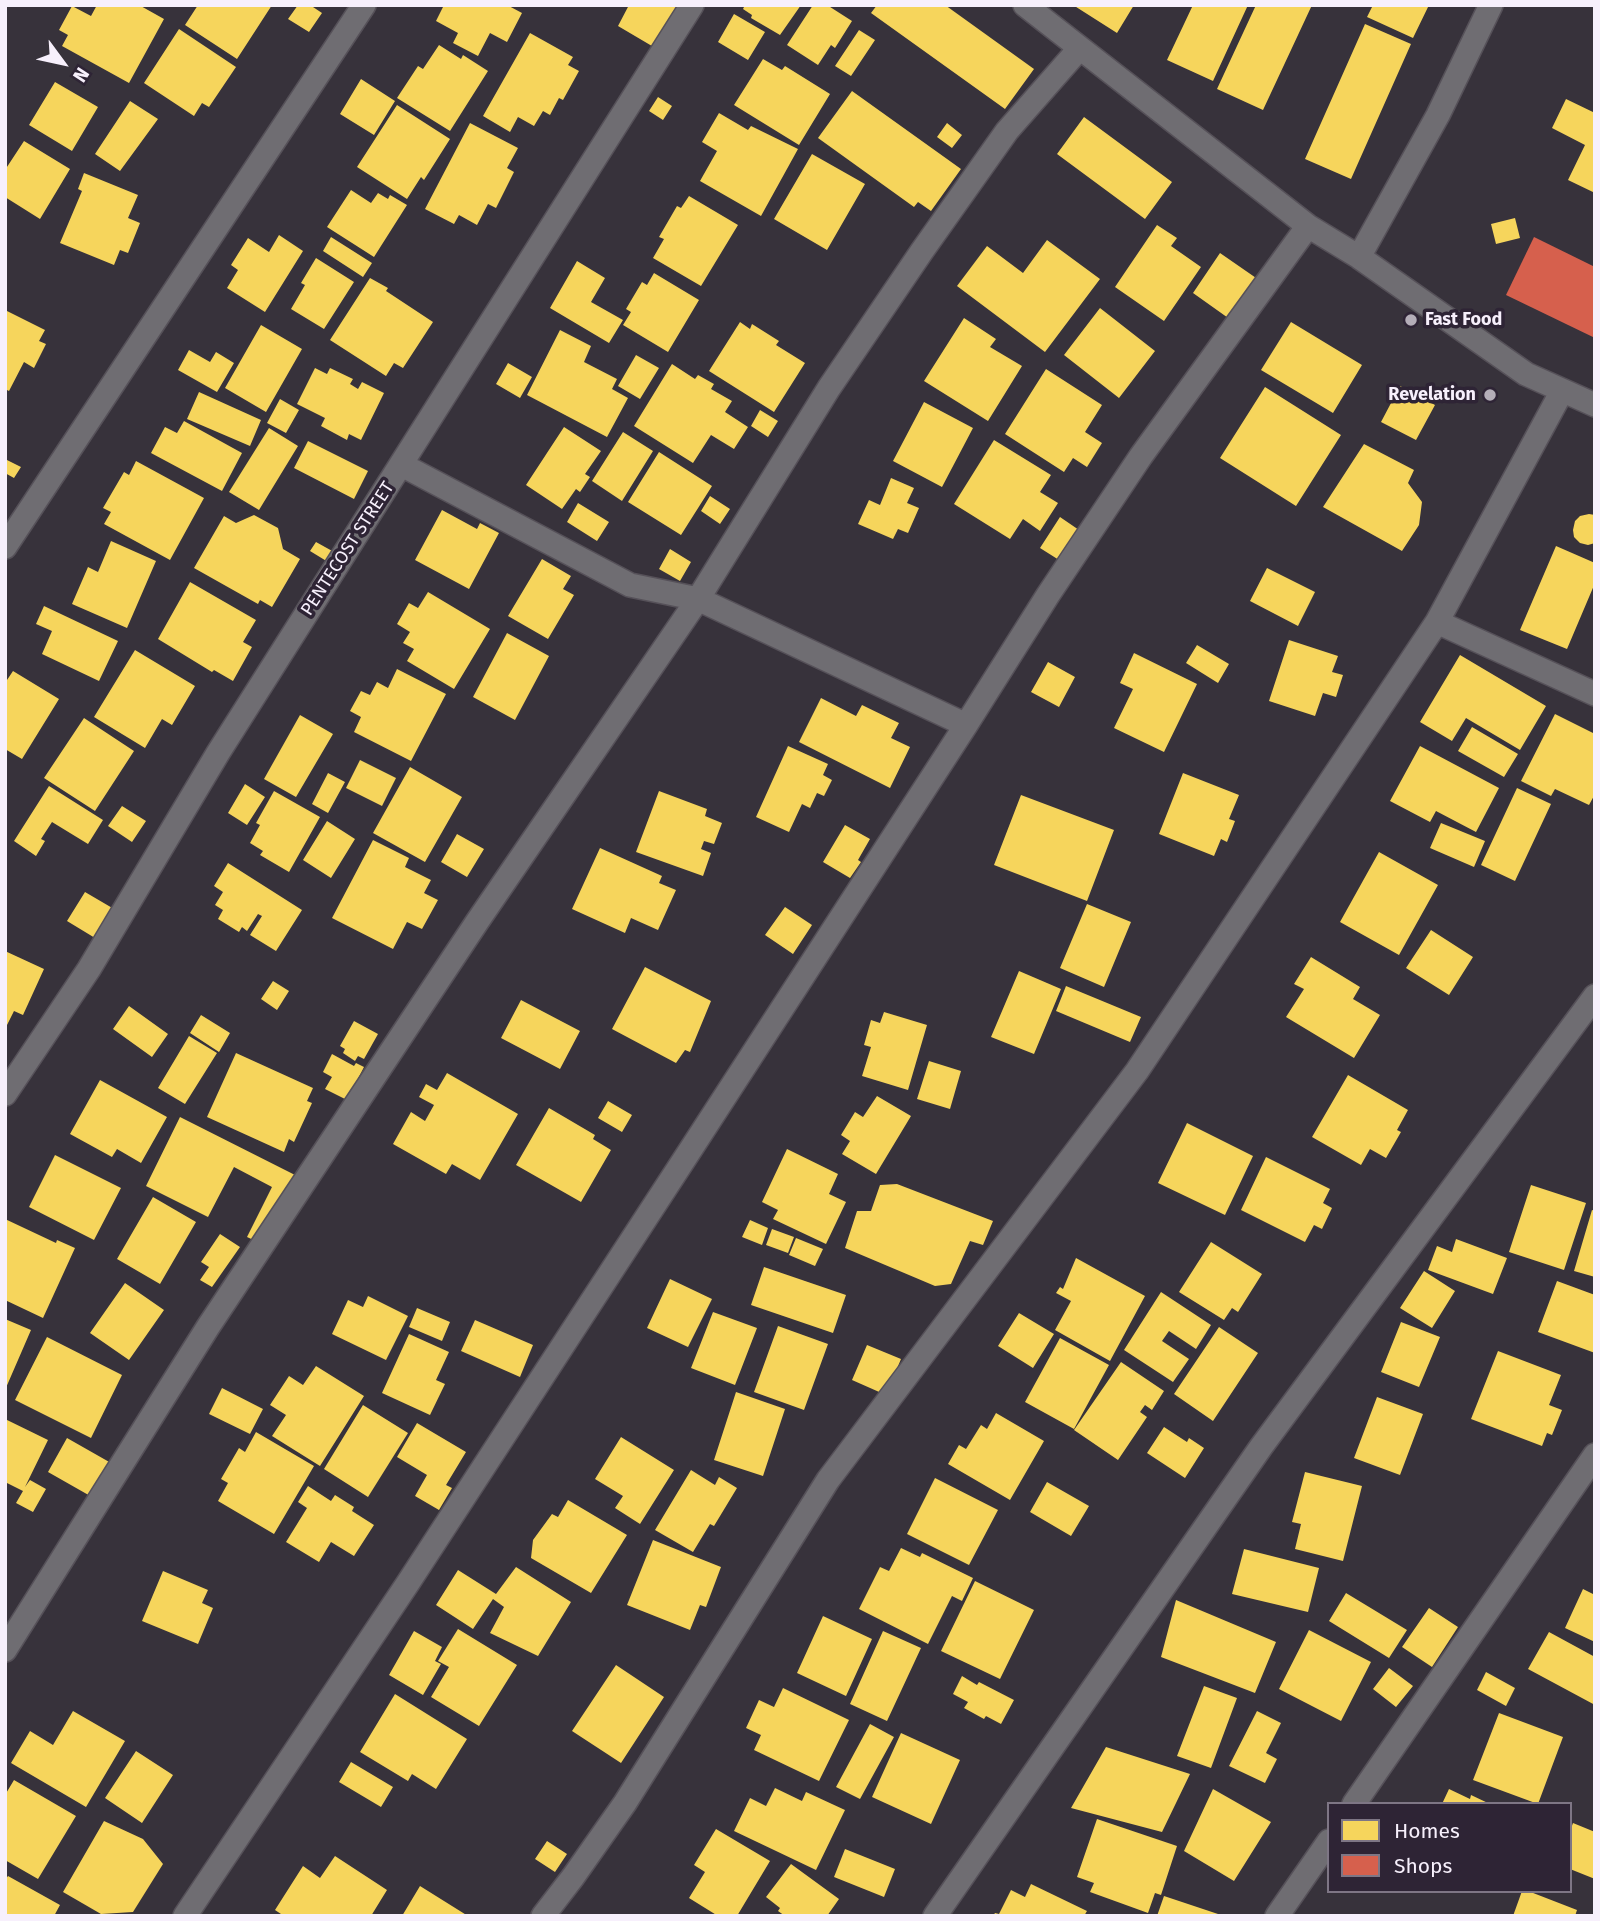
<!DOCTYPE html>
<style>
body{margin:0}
#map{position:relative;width:1600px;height:1921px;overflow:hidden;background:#37323b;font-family:"Fira Sans",sans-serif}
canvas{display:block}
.frame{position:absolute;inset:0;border:7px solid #f7f0fc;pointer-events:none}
.legend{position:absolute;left:1327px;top:1802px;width:245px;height:91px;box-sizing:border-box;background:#2e2435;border:2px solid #7e7685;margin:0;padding:9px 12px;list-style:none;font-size:21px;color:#f7f0fc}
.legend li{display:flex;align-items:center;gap:14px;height:35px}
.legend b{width:35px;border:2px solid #7e7685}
.north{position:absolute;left:28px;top:28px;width:70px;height:70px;-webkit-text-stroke:5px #2e2435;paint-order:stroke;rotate:123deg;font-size:19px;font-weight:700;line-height:28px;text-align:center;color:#f7f0fc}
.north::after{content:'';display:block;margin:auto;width:24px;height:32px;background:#f7f0fc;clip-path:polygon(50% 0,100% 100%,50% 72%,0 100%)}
</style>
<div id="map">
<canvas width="1600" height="1921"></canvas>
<div class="frame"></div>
<ul class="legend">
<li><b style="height:19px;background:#f6d55c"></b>Homes</li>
<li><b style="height:19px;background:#d6604d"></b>Shops</li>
</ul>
<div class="north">N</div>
</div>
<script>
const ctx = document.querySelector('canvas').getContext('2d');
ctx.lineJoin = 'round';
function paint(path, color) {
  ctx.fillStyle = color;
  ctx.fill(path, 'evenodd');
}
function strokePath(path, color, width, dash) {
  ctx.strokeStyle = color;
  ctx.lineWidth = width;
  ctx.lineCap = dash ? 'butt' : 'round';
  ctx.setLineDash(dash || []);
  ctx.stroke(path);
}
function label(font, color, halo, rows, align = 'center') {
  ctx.font = font + ' "Fira Sans",sans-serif';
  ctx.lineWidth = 7;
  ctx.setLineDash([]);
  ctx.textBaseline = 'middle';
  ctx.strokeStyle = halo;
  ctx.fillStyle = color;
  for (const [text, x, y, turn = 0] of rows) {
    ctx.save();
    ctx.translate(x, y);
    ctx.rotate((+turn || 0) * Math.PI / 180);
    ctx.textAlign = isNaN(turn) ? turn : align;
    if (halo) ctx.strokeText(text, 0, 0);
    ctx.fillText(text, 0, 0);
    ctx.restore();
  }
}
paint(new Path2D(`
 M97 5H139L164 19 129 83 62 46 68 35 59 30 72 6 91 16Z
 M198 5H272L237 59 185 25Z
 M298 5H310L322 13 309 32 288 19Z
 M444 5H507L522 13 507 42 490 33 478 56 453 43 458 33 436 21Z
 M629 5H682L657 49 618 26Z
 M745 5H801L780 35 751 18 752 15 743 9Z
 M813 5H827L852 21 835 48 831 45 818 65 787 45Z
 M877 5H945L1034 69 1005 109 871 13Z
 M1073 5H1134L1117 33Z
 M1193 5H1248L1213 81 1167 60Z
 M1256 5H1312L1263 110 1217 89Z
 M1373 5H1429L1413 38 1367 17Z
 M734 14 765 32 748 60 718 42Z
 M1365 24 1411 44 1351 179 1305 159Z
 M179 29 236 67 209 107 202 103 194 116 144 83Z
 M859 30 875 40 851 76 835 66Z
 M530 33 573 57 568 65 579 71 563 100 559 98 550 115 543 111 534 126 518 117 510 132 483 116Z
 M439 45 461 59 463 55 488 71 450 131 397 98 418 66 423 69Z
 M763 59 782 70 785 66 830 94 799 145 734 105Z
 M361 79 395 101 374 135 340 114Z
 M55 82 98 107 72 151 29 125Z
 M852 91 961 169 931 211 918 202 914 207 818 138Z
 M658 97 672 106 663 120 649 111Z
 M1566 99 1595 113V193L1568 180 1585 145 1552 128Z
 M130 101 158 119 120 171 95 154Z
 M397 105 450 139 424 180 421 177 407 199 357 167Z
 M719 113 748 130 751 126 798 149 761 216 700 181 717 151 702 142Z
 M1084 117 1172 182 1145 219 1057 154Z
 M470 123 518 148 507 168 514 172 496 208 488 204 477 225 459 215 454 224 425 209Z
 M947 123 962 135 952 148 937 137Z
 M24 141 70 169 40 219 5 197V170Z
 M812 154 865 184 827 250 774 219Z
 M84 173 138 195 128 218 140 223 128 253 120 250 114 265 60 243 82 191 78 189Z
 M351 190 371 203 378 193 388 199 390 195 407 205 374 257 327 227Z
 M689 196 738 225 701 286 653 258 664 239 659 237 677 206 681 208Z
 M1515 218 1520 238 1496 244 1491 224Z
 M1157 225 1177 238 1171 246 1201 267 1164 321 1115 287Z
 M279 235 303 251 265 312 227 288 238 270 231 265 248 238 269 252Z
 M331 237 372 263 363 277 323 251Z
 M1047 240 1100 279 1045 352 957 286 987 246 1023 273Z
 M1220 253 1259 280 1231 320 1193 293Z
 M316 258 354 282 324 329 291 309 305 285 301 283Z
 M577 261 605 278 591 302 623 320 609 343 550 308Z
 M654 273 699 300 668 352 623 325 631 312 626 309 642 282 647 285Z
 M370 278 388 288 386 291 433 322 403 368 394 363 386 376 330 340Z
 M1100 308 1155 351 1119 398 1064 355Z
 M5 310 45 330 39 341 46 344 34 368 24 362 9 391 5 389Z
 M964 318 996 339 990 347 1022 366 988 421 924 381Z
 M740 322 750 329 752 324 779 341 776 345 805 363 774 412 709 371Z
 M1291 322 1362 365 1333 413 1261 370Z
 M261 325 302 349 266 412 225 388Z
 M560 330 591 346 584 362 617 379 612 389 628 398 607 437 527 395Z
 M189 350 210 362 216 352 234 363 217 392 178 370Z
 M636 355 659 368 640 399 618 386Z
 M508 363 532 377 520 398 496 384Z
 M672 364 695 379 698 375 714 384 711 389 732 401 725 412 748 427 734 449 711 435 693 463 634 426Z
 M315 368 327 374 330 368 353 379 350 384 358 389 362 382 384 393 361 440 349 434 347 440 321 426 325 418 297 404Z
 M1046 369 1102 405 1085 432 1102 443 1087 467 1073 458 1064 472 1005 434Z
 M1400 386 1435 405 1416 440 1381 422Z
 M1265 387 1341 435 1296 506 1220 458Z
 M199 392 261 420 250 446 187 419Z
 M280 399 299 410 286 433 267 423Z
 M924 402 973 428 942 487 893 461Z
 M760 410 778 421 768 437 751 426Z
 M184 421 242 453 222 491 151 453 165 427 177 433Z
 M564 427 601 451 585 474 590 477 580 492 576 489 562 509 526 485Z
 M269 428 298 446 259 510 229 492Z
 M623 432 653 451 622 501 592 481Z
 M994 440 1051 475 1040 492 1058 503 1040 531 1023 519 1010 539 954 504Z
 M308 441 368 471 354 499 294 468Z
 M1364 444 1414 470 1408 483 1422 502 1419 525 1402 551 1323 507Z
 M659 452 712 486 681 535 628 502Z
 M7 460 21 467 14 478 5 473Z
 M136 461 204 498 170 560 104 524 111 512 103 508 124 472 129 475Z
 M891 478 914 488 907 503 919 508 908 533 898 529 893 539 858 524 869 500 880 505Z
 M710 496 730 509 720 524 701 511Z
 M578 503 609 522 597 541 567 522Z
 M442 510 477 529 480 523 499 533 469 589 415 560Z
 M1589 514 1595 515V543L1588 545 1580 543 1574 537 1573 530 1575 521 1580 516Z
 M254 515 278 528 283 549 300 559 272 607 260 600 258 604 194 568 224 516 236 523Z
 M1060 517 1079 530 1059 560 1040 548Z
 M111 541 156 561 127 628 72 604 88 567 98 572Z
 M316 542 334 552 328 562 310 551Z
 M1556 546 1595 563V583L1567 649 1520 630Z
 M670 549 691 562 680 581 659 569Z
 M542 559 571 576 563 589 574 595 548 639 508 616Z
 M1267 568 1315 592 1298 626 1250 601Z
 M190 582 256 620 243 642 252 647 233 681 214 670 212 672 158 639Z
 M428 592 490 629 454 689 407 661 414 649 403 643 410 632 397 624 409 603 418 608Z
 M44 606 118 641 99 681 42 654 52 631 36 624Z
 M507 633 549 656 515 720 473 697Z
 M1289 640 1338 656 1332 672 1343 675 1336 697 1323 693 1315 716 1269 701Z
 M1197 645 1229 664 1218 683 1186 663Z
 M135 650 195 686 172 725 162 719 145 748 94 717Z
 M1134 653 1197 684 1164 752 1114 728 1133 689 1120 683Z
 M1460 655 1546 706 1520 750 1466 718 1452 741 1420 722Z
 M1048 662 1075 677 1059 707 1031 692Z
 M397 669 446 694 411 761 354 732 361 717 350 711 361 691 370 695 377 682 388 688Z
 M13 671 59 699 22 759 5 749V683Z
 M821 698 856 716 862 705 899 723 891 738 910 747 890 788 799 742Z
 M1555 714 1595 734V794L1589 805 1555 789 1551 796 1521 781Z
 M300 715 333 734 296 797 264 779Z
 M84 718 134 751 95 811 44 778Z
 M1472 727 1518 754 1504 777 1458 751Z
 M788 746 828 764 823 775 832 780 824 796 817 793 810 808 802 804 789 832 756 817Z
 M1420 746 1499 788 1476 832 1436 811 1430 822 1390 801Z
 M360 760 396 778 382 806 346 788Z
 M410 767 462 797 425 862 373 833Z
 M328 773 345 782 328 813 312 804Z
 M1183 773 1239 795 1229 819 1235 821 1227 842 1221 839 1214 856 1159 834Z
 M245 784 265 797 247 825 228 813Z
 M49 786 103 820 88 844 52 822 41 839 45 841 36 856 14 841Z
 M1517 788 1551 804 1515 881 1481 865Z
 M274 791 320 817 289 872 260 855 263 851 250 843 260 825 256 823Z
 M659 791 707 809 705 816 722 823 714 844 704 841 701 849 711 853 703 876 636 852Z
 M1021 795 1114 830 1087 901 994 865Z
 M122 806 146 821 132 842 108 826Z
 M327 821 355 839 331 878 303 860Z
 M1441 823 1485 841 1474 867 1430 848Z
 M845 825 870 839 858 860 861 862 850 878 823 862Z
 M457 834 484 849 467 877 441 862Z
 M373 840 409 858 405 867 431 880 424 893 438 900 422 929 407 922 393 949 332 918Z
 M600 848 662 876 659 883 676 890 658 930 631 918 625 933 572 909Z
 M1379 852 1438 885 1399 955 1340 922Z
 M228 863 302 910 276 951 250 935 262 916 258 914 247 931 242 927 239 932 218 919 223 910 215 905 223 892 214 886Z
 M85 892 114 909 95 938 67 921Z
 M1087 904 1131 922 1104 987 1060 968Z
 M785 907 812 925 793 954 765 935Z
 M1431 930 1473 957 1449 995 1406 968Z
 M5 951 44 969 23 1015 14 1011 7 1025 5 1024Z
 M1311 957 1360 987 1353 999 1380 1015 1354 1058 1286 1017 1304 989 1294 984Z
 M645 967 711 1001 690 1052 685 1050 676 1063 612 1029Z
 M1019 971 1061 989 1034 1054 991 1037Z
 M273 981 289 991 277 1010 261 999Z
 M1066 986 1141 1017 1130 1042 1056 1011Z
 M521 1000 580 1031 560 1069 501 1038Z
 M129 1006 168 1034 152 1057 113 1029Z
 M884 1012 927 1025 908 1090 862 1076 871 1047 864 1045 871 1020 880 1023Z
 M201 1015 230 1033 219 1052 190 1033Z
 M354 1021 378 1034 364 1059 358 1056 355 1061 343 1053 345 1049 340 1046Z
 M189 1036 217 1053 185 1104 158 1088Z
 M236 1053 313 1088 307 1101 312 1103 294 1142 289 1139 284 1152 207 1117Z
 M332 1054 354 1066 356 1063 364 1067 347 1100 325 1089 332 1077 323 1072Z
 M929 1061 961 1071 950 1109 917 1099Z
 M447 1073 518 1114 480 1180 452 1164 446 1174 393 1144 411 1112 425 1121 434 1105 419 1097 426 1084 437 1090Z
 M1348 1075 1408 1110 1397 1130 1401 1132 1386 1158 1370 1149 1361 1165 1312 1137Z
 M100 1080 167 1117 141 1163 117 1149 112 1157 70 1134Z
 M877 1096 911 1116 876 1174 842 1154 850 1141 841 1135 855 1112 863 1117Z
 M608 1101 632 1115 622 1132 598 1118Z
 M549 1108 595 1135 593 1139 611 1150 581 1202 516 1165Z
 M180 1117 297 1176 262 1244 247 1237 272 1187 234 1167 208 1217 146 1186Z
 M1187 1123 1253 1156 1225 1215 1158 1183Z
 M787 1149 838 1174 829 1194 846 1202 826 1244 773 1219 778 1210 762 1202Z
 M55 1155 121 1188 94 1240 29 1207Z
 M1266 1157 1330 1189 1323 1203 1332 1208 1322 1229 1314 1225 1305 1242 1241 1210Z
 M897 1184 993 1221 983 1245 970 1241 951 1284 935 1286 845 1248 857 1211H871L880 1185Z
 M1531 1185 1586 1203 1564 1270 1509 1252Z
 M153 1197 196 1222 160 1284 117 1259Z
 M1592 1210 1595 1211V1277L1574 1271Z
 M5 1219 56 1243 57 1240 75 1248 43 1318 5 1300Z
 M750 1220 768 1228 762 1245 742 1237Z
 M772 1229 794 1237 788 1253 766 1245Z
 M220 1234 240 1247 212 1287 200 1280 209 1267 201 1262Z
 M796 1238 823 1249 815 1266 789 1255Z
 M1456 1239 1507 1258 1493 1294 1428 1270 1437 1246 1452 1252Z
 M1211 1242 1262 1274 1238 1312 1232 1308 1224 1320 1179 1292Z
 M1076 1258 1145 1296 1110 1361 1055 1330 1071 1301 1056 1293 1060 1287 1063 1289Z
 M764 1267 846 1295 833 1333 751 1305Z
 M1424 1271 1455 1291 1432 1328 1400 1308Z
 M670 1279 712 1299 688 1347 647 1328Z
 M1557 1281 1595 1295V1353L1538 1332Z
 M125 1283 164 1310 129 1360 90 1333Z
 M1161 1292 1211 1325 1196 1349 1169 1331 1162 1341 1189 1359 1173 1382 1124 1350Z
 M368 1296 408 1316 386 1360 332 1334 348 1300 363 1307Z
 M417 1308 450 1322 442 1341 409 1327Z
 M713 1312 757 1328 735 1385 691 1368Z
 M1019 1313 1054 1334 1033 1368 998 1346Z
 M5 1319 31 1330 5 1390Z
 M475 1320 533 1345 520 1377 461 1351Z
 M1401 1322 1440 1337 1419 1387 1381 1372Z
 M778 1326 828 1344 804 1410 754 1392Z
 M1219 1327 1258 1353 1213 1421 1174 1394Z
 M409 1334 449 1352 436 1380 445 1384 430 1415 382 1393Z
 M47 1337 122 1375 91 1438 15 1400Z
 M1060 1338 1109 1365 1074 1429 1025 1402Z
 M867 1345 901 1359 886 1395 852 1380Z
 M1498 1351 1561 1375 1549 1405 1562 1410 1552 1435 1547 1433 1542 1446 1471 1419Z
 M1121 1362 1164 1391 1152 1410 1145 1405 1140 1412 1147 1417 1118 1460 1074 1430Z
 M316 1366 364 1396 320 1466 272 1436 286 1415 270 1405 289 1376 303 1385Z
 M222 1388 263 1409 250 1434 209 1414Z
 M736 1392 785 1409 763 1476 714 1460Z
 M1377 1397 1423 1414 1400 1475 1354 1458Z
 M363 1405 408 1433 368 1497 324 1469Z
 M996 1413 1044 1441 1010 1500 948 1464 959 1445 966 1449 981 1425 987 1429Z
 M5 1419 48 1440 25 1487 30 1480 46 1489 33 1512 16 1503 23 1491 5 1482Z
 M417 1423 466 1452 446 1485 452 1488 439 1510 415 1496 427 1475 397 1457Z
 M1164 1427 1187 1442 1189 1438 1204 1448 1185 1478 1147 1453Z
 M256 1432 314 1466 274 1534 218 1501 228 1483 221 1479 239 1448 245 1452Z
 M621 1437 674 1470 640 1524 615 1508 623 1496 595 1479Z
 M67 1438 111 1463 92 1497 48 1472Z
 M691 1470 715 1485 719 1477 737 1488 714 1526 710 1524 693 1552 655 1530Z
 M1305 1472 1362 1486 1343 1561 1295 1549 1301 1524 1292 1522Z
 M935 1478 998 1510 969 1565 907 1534Z
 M1047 1482 1089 1506 1071 1536 1030 1512Z
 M308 1486 331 1501 335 1495 354 1507 352 1511 374 1525 354 1556 331 1542 319 1562 286 1542 307 1508 298 1502Z
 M568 1500 627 1535 591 1593 531 1558 533 1540 552 1514 558 1517Z
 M653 1540 721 1567 706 1607 700 1605 690 1630 627 1605Z
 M901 1548 920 1557 922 1553 973 1578 962 1601 952 1596 928 1644 859 1609 880 1567 889 1571Z
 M1244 1549 1319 1568 1308 1612 1232 1594Z
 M516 1567 571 1602 538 1656 490 1633 504 1607 493 1599 473 1629 436 1605 458 1570 496 1594Z
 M163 1571 208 1590 202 1603 213 1608 198 1644 142 1621Z
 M975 1581 1034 1610 1000 1679 941 1651Z
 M1583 1589 1595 1595V1642L1565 1628Z
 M1346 1593 1407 1630 1389 1658 1329 1621Z
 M1176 1600 1276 1642 1255 1693 1161 1657Z
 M1429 1608 1458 1627 1432 1667 1402 1647Z
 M823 1616 872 1639 846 1696 797 1673Z
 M458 1629 517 1665 479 1726 431 1697 449 1667 438 1661Z
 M1309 1630 1371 1662 1341 1721 1279 1689Z
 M414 1631 442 1647 435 1661 441 1664 423 1695 389 1675Z
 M883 1631 921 1648 887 1721 850 1704Z
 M1549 1632 1595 1657V1705L1528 1669Z
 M616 1665 664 1697 621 1763 572 1731Z
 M1389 1668 1413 1686 1396 1707 1373 1689Z
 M1486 1672 1515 1688 1506 1706 1477 1690Z
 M962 1676 977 1685 979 1682 1014 1700 1001 1724 986 1716 984 1719 964 1708 968 1702 953 1694Z
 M1204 1686 1237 1698 1211 1768 1177 1756Z
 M783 1688 849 1720 819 1781 754 1750 761 1735 746 1728 759 1700 774 1707Z
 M395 1694 467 1739 436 1789 412 1774 408 1781 360 1752Z
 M73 1711 125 1741 86 1807 11 1763 30 1731 53 1745Z
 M1257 1711 1281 1723 1266 1753 1277 1759 1265 1783 1229 1766Z
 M1499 1713 1563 1737 1538 1804 1473 1780Z
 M870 1724 894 1737 860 1799 836 1787Z
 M901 1733 960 1760 931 1824 872 1797Z
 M1106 1747 1190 1774 1162 1832 1071 1808Z
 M136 1751 173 1775 142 1823 105 1798Z
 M351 1762 393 1787 381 1807 339 1782Z
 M14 1780 76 1816 38 1879 5 1860V1795Z
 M775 1788 802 1801 806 1792 845 1810 816 1870 734 1831 750 1798 766 1806Z
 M1213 1789 1271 1822 1234 1881 1184 1851Z
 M1449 1789 1470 1799 1471 1795 1490 1804H1442Z
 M1097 1819 1177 1846 1161 1895 1155 1893 1148 1913 1090 1892 1094 1883 1077 1877Z
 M104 1821 143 1839 163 1864 133 1912 101 1914 63 1892Z
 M1573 1823 1595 1832V1879L1570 1869V1831Z
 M716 1829 770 1861 737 1916H718L689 1898 705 1872 694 1865Z
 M547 1841 567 1854 555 1872 535 1859Z
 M845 1849 895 1869 884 1897 834 1877Z
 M335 1856 387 1890 371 1916H284L275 1910 303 1866 320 1878Z
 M791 1864 839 1899 827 1916H785L778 1911 780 1908 766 1897Z
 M8 1876 60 1905 54 1916H5V1880Z
 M1031 1884 1087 1911 1084 1916H993L995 1913 999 1914 1011 1890 1025 1897Z
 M420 1886 468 1916H402Z
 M1522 1891H1528L1577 1910 1575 1916H1513Z
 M1164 1896 1221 1915V1916H1157Z`), '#f6d55c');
paint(new Path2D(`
 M1534 237 1595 267V338L1506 295Z`), '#d6604d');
const street = new Path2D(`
 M1025 5 1308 226 1359 257 1526 374 1595 405
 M1359 257 1438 115 1491 5
 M402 465 630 585 698 599 966 725
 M5 547 364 5
 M1437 622 1595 694
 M5 1094 89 969 218 753 692 5
 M5 1650 208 1327 477 922 698 599 829 388 922 251 1007 131 1079 49
 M1354 1804 1595 1455
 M185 1916 408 1583 691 1149 966 725 1048 595 1141 456 1308 226
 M543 1916 573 1877 625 1803 828 1480 1137 1071 1437 622 1562 391
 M935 1916 1261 1447 1595 996
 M1277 1916 1329 1841`);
strokePath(street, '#565159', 26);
strokePath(street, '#6f6d72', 23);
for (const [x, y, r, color] of [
 [1411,320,7,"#b4aeb8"],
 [1490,395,7,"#b4aeb8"]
]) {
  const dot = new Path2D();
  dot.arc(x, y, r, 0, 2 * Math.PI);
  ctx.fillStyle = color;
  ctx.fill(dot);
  strokePath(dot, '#2e2435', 2.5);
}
label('bold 18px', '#f7f0fc', '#2e2435', [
 ["Fast Food",1425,320],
 ["Revelation",1476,395,"right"]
], 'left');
label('18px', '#f7f0fc', '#2e2435', [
 ["PENTECOST STREET",348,549,-57]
]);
</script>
